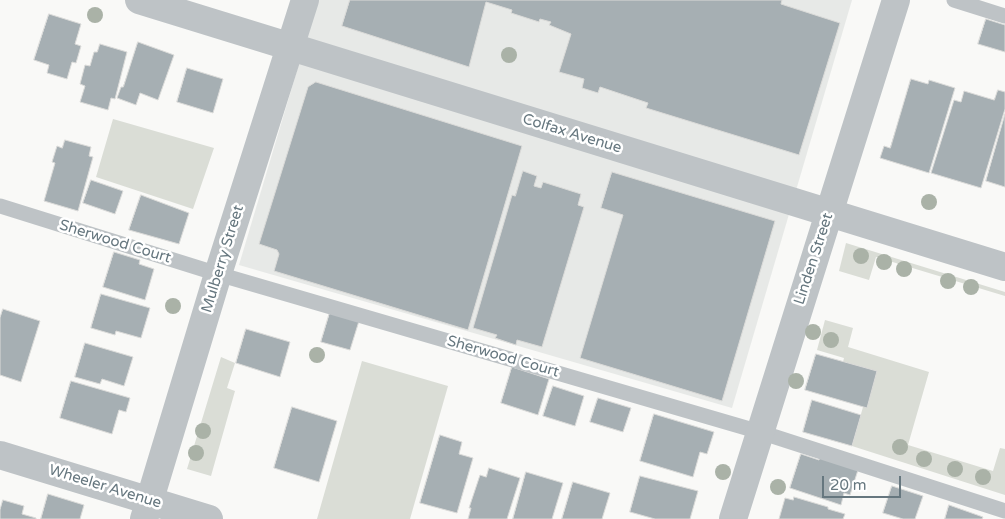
<!DOCTYPE html>
<style>
body{margin:0}
#map{position:relative;width:1005px;height:519px;overflow:hidden;background:#f9f9f7;font-family:"Varela Round",sans-serif}
canvas{display:block}
.scale{position:absolute;left:822px;top:476px;width:79px;height:22px;box-sizing:border-box;border:2px solid #66777f;border-top:0;padding-left:6px;font-size:15px;line-height:18px;white-space:nowrap;color:#66777f;-webkit-text-stroke:4px #fff;paint-order:stroke}
</style>
<div id="map">
<canvas width="1005" height="519"></canvas>
<div class="scale">20 m</div>
</div>
<script>
const ctx = document.querySelector('canvas').getContext('2d');
ctx.lineJoin = 'round';
function paint(path, color) {
  ctx.fillStyle = color;
  ctx.fill(path, 'evenodd');
}
function strokePath(path, color, width, dash) {
  ctx.strokeStyle = color;
  ctx.lineWidth = width;
  ctx.lineCap = dash ? 'butt' : 'round';
  ctx.setLineDash(dash || []);
  ctx.stroke(path);
}
function label(font, color, halo, rows, align = 'center') {
  ctx.font = font + ' "Varela Round",sans-serif';
  ctx.lineWidth = 5;
  ctx.setLineDash([]);
  ctx.textBaseline = 'middle';
  ctx.strokeStyle = halo;
  ctx.fillStyle = color;
  for (const [text, x, y, turn = 0] of rows) {
    ctx.save();
    ctx.translate(x, y);
    ctx.rotate((+turn || 0) * Math.PI / 180);
    ctx.textAlign = isNaN(turn) ? turn : align;
    if (halo) ctx.strokeText(text, 0, 0);
    ctx.fillText(text, 0, 0);
    ctx.restore();
  }
}
paint(new Path2D(`
 M318 0H852L732 408 239 265Z`), '#e7e9e7');
paint(new Path2D(`
 M113 119 214 148 193 209 96 177Z
 M846 243 1005 292V296L876 257 869 280 839 271Z
 M825 320 853 328 848 347 929 372 908 445 993 471 1000 448 1005 449V495L852 446 863 407 843 362 844 358 817 350Z
 M221 357 235 363 227 388 235 391 211 476 187 469Z
 M362 361 448 386 410 519H317Z`), '#daddd6');
const building = new Path2D(`
 M350 0H782L781 4 840 23 799 155 646 108 648 103 600 87 598 93 582 88 584 79 559 72 571 34 549 25 551 22 540 19 539 22 511 13 512 10 486 2 469 67 342 26Z
 M49 14 81 24 75 44 81 46 76 63 72 62 67 79 47 73 49 65 34 60Z
 M986 19 1005 25V52L978 44Z
 M138 42 174 55 158 100 140 93 136 105 117 98 121 87H123Z
 M100 44 127 52 115 99 111 98 108 110 80 102 85 86 80 84 85 65 90 66 94 52H97Z
 M187 68 223 79 213 113 177 102Z
 M911 79 928 84 929 80 955 88 929 173 880 158 884 146 890 148Z
 M316 82 522 146 468 330 274 271 279 254 277 250 259 244 308 87Z
 M998 90 1005 92V109L981 188 931 173 954 100 961 102 964 91 994 100Z
 M1005 114V187L986 181Z
 M65 140 91 147 89 156 93 157 78 211 44 201 55 163 52 162 57 146 62 148Z
 M523 171 537 176 534 186 541 188 543 182 581 194 578 205 584 207 542 347 517 340 516 345 495 338 497 335 473 328 512 195 515 196Z
 M612 172 775 221 722 401 580 358 623 215 601 208Z
 M91 180 123 191 115 214 83 203Z
 M141 195 189 213 179 244 129 230Z
 M114 252 140 260 139 264 154 269 145 300 103 287Z
 M101 294 150 308 141 338 116 331 115 335 91 328Z
 M3 309 40 321 21 382 0 375V318Z
 M330 312 359 321 350 350 321 342Z
 M246 329 290 342 280 377 236 363Z
 M85 343 133 357 124 386 102 379 100 384 75 377Z
 M816 354 877 371 867 408 805 390Z
 M512 367 549 379 538 415 501 403Z
 M71 381 130 398 126 412 119 410 112 434 60 418Z
 M553 386 584 396 575 426 543 416Z
 M598 398 631 408 623 432 590 422Z
 M812 400 861 415 852 446 803 432Z
 M292 407 337 421 319 482 274 468Z
 M654 414 714 432 707 454 700 452 693 477 640 461Z
 M440 435 462 442 459 454 473 458 457 513 420 503Z
 M801 454 819 460 820 457 858 470 850 495 844 493 841 505 790 488Z
 M489 468 520 478 507 519H468L471 508H469L480 475 486 477Z
 M526 472 563 483 552 519H513Z
 M640 476 698 491 690 519H655L630 512Z
 M573 482 610 493 602 519H562Z
 M892 486 923 496 915 519H903L883 513Z
 M48 494 84 505 80 519H41Z
 M794 497 828 507V509L845 514 843 519H779L785 498 793 500Z
 M3 500 24 506 22 514 36 518V519H0V510Z
 M949 505 983 517 982 519H945Z`);
paint(building, '#a6afb3');
strokePath(building, '#dbdbd9', 1);
strokePath(new Path2D(`
 M954 0 1005 16
 M0 206 218 274 760 432 1005 511`), '#bec3c6', 15);
strokePath(new Path2D(`
 M139 0 1005 267
 M0 455 209 519
 M144 519 218 274 305 0
 M733 519 896 0`), '#bec3c6', 28);
ctx.fillStyle = '#aab2a7';
for (const [x, y] of [
 [95,15],
 [509,55],
 [929,202],
 [861,256],
 [884,262],
 [904,269],
 [948,281],
 [971,287],
 [173,306],
 [813,332],
 [831,340],
 [317,355],
 [796,381],
 [203,431],
 [900,447],
 [196,453],
 [924,459],
 [955,469],
 [723,472],
 [983,477],
 [778,487]
]) {
  ctx.beginPath();
  ctx.arc(x, y, 8, 0, 2 * Math.PI);
  ctx.fill();
}
label('15px', '#66777f', '#fff', [
 ["Colfax Avenue",572,134,17],
 ["Sherwood Court",115,242,17],
 ["Mulberry Street",223,259,-73],
 ["Linden Street",814,259,-72],
 ["Sherwood Court",503,357,16],
 ["Wheeler Avenue",105,487,17]
]);
</script>
